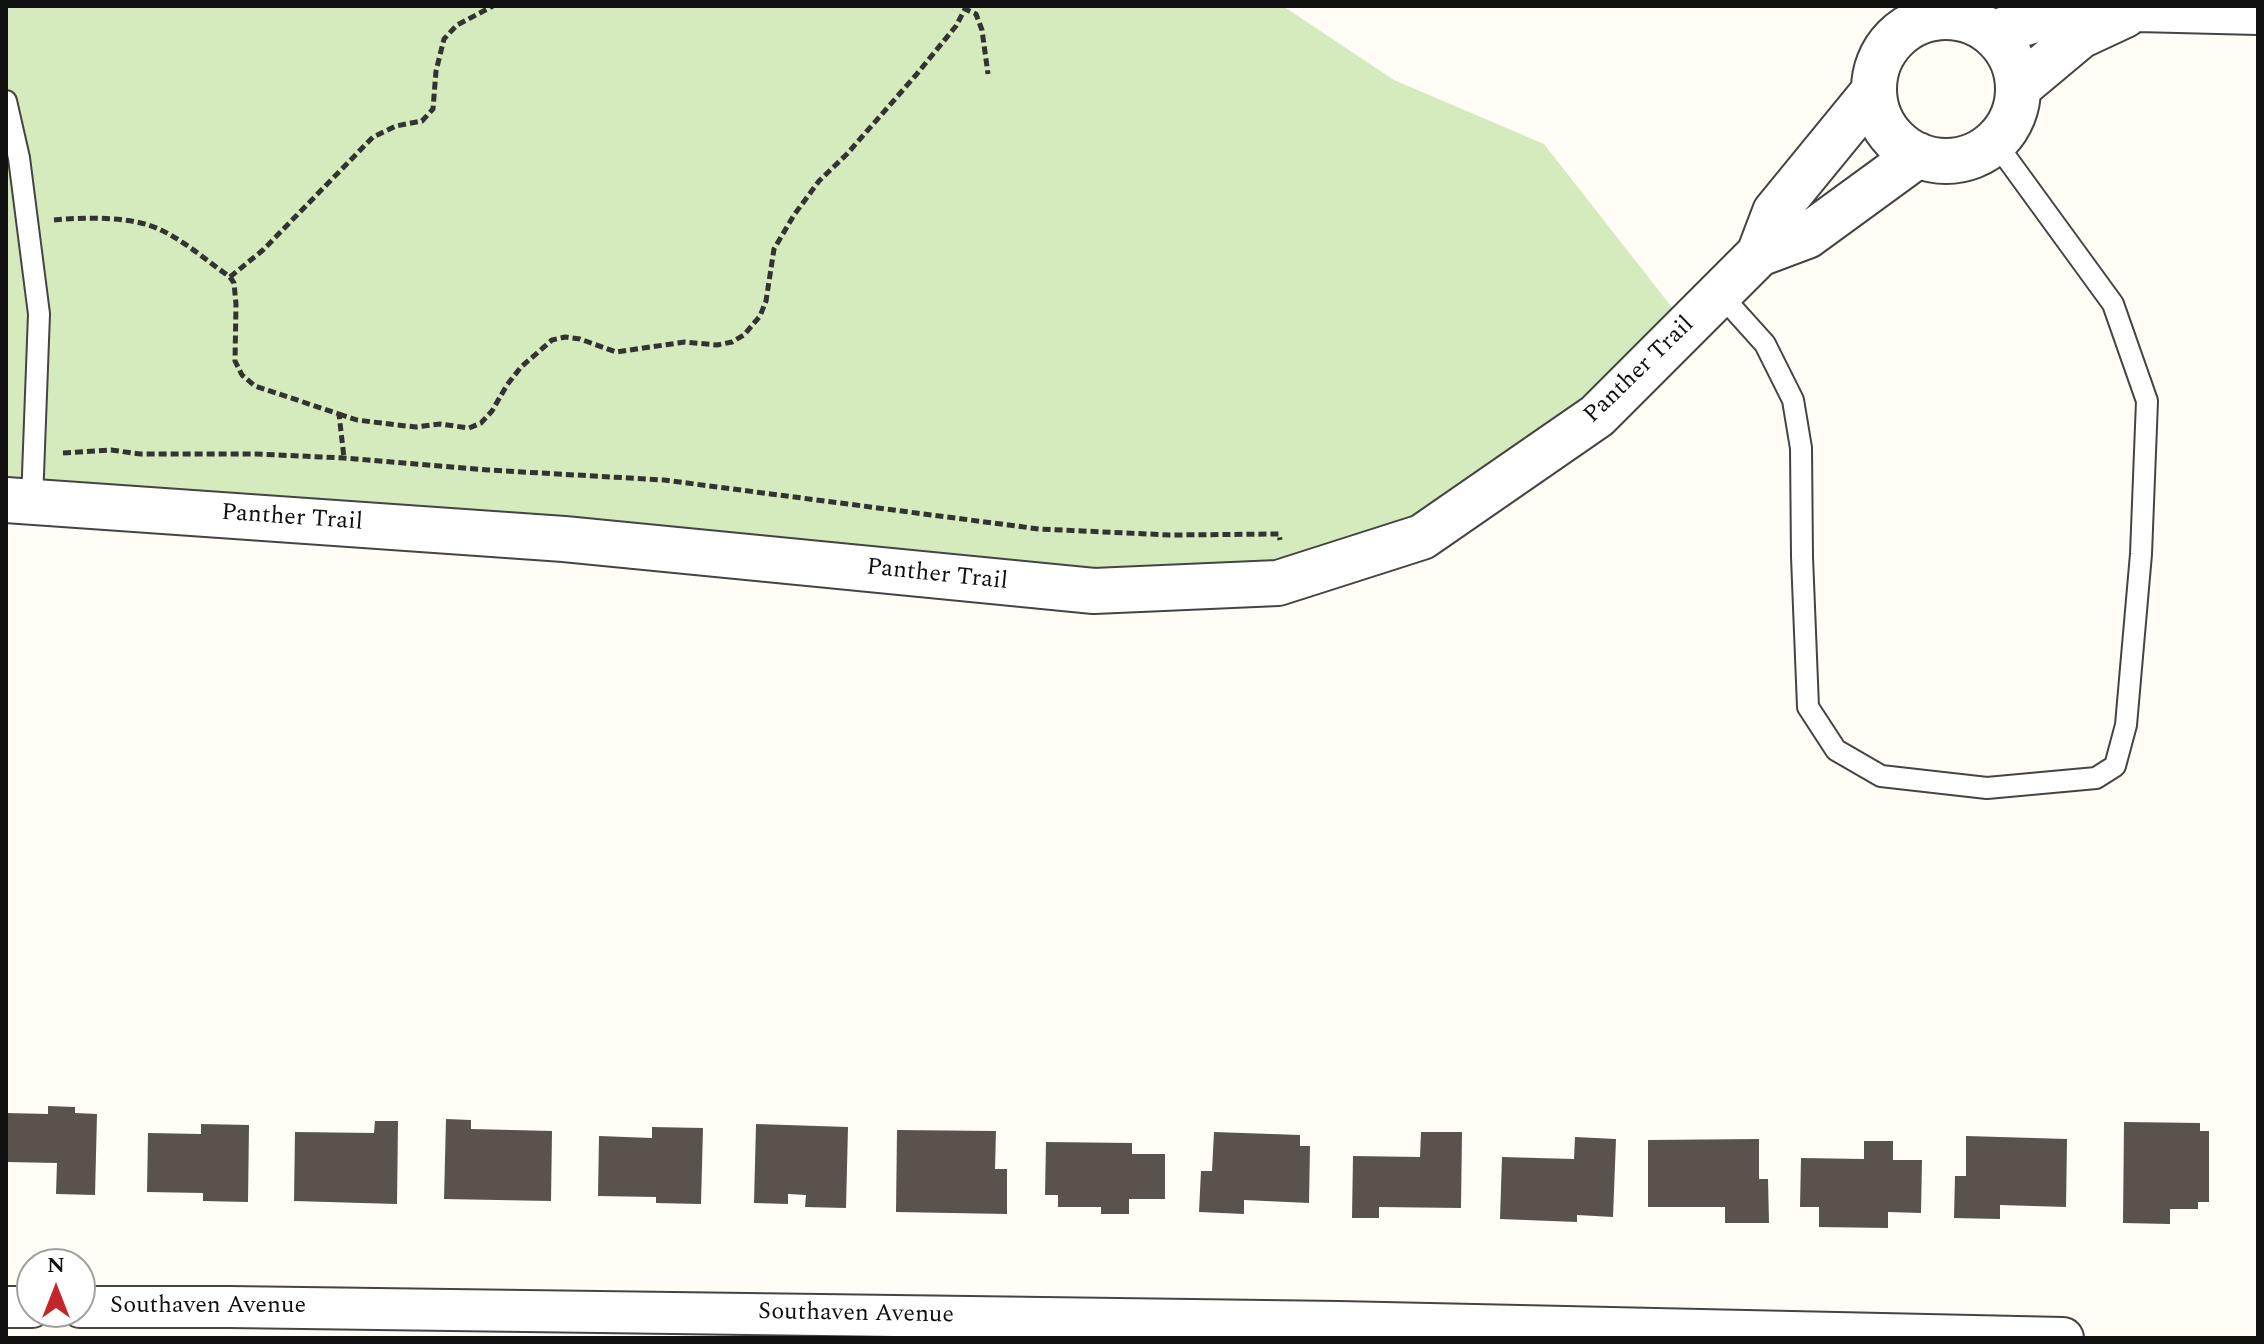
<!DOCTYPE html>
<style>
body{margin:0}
#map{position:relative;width:2264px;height:1344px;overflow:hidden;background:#fffdf5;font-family:Spectral,serif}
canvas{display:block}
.frame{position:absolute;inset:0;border:8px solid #111;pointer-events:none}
.north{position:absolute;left:16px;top:1248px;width:80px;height:80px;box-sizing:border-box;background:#fff;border:2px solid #a0a0a0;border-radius:50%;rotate:0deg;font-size:22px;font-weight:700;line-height:32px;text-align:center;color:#111}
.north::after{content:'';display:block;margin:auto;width:28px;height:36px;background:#c4262e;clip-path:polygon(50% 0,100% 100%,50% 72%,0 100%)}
</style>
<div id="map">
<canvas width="2264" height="1344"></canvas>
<div class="frame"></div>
<div class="north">N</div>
</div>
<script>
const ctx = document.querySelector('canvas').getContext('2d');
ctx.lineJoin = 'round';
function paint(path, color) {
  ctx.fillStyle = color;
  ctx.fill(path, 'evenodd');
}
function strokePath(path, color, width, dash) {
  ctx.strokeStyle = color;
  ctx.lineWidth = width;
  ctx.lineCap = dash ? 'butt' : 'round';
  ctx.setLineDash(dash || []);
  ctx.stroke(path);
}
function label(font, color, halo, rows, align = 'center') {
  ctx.font = font + ' Spectral,serif';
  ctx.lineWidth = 8;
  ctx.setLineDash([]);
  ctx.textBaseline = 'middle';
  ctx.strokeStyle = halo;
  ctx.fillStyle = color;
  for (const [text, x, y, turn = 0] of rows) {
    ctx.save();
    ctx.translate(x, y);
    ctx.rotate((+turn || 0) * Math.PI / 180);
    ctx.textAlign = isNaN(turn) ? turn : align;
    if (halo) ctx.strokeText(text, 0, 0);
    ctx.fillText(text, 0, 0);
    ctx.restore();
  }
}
paint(new Path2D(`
 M6 6H1283L1394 80 1544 144 1678 315 1570 407 1385 534 1243 570 1151 576C919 553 686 525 453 509 304 498 155 492 6 485Z`), '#d5ebbd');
paint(new Path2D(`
 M48 1106 75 1107V1113L97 1114 95 1195 56 1194 57 1163 6 1162V1113L48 1114Z
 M446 1119 471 1120V1129L552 1131 551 1201 444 1199Z
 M375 1121H398L397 1204 294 1201 295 1132 374 1133Z
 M2124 1122 2200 1123V1131H2209V1202H2198V1209H2170V1224L2123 1223Z
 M201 1124 249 1125 248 1202 203 1201V1193L147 1192 148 1133 201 1134Z
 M756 1124 848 1127 846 1208 805 1207 806 1195 788 1194V1204L754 1203Z
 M652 1127 703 1128 701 1204 656 1203V1197L598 1196 599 1136 652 1138Z
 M897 1130 996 1131 995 1169H1007V1214L896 1212Z
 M1214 1132 1300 1135V1146H1310L1309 1203 1244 1200V1214L1199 1212 1201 1171H1212Z
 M1421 1132H1462L1461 1208 1379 1207V1218H1352L1353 1156 1420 1157Z
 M1966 1136 2067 1139 2066 1207 2000 1205V1219L1954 1218 1955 1176H1966Z
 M1575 1137 1616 1139 1613 1217 1577 1215V1222L1500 1219 1502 1157 1574 1159Z
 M1759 1139V1179H1768L1769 1223H1725V1207H1648V1140Z
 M1864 1141H1893V1160H1922L1921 1213 1888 1212V1228L1819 1227V1207H1800L1801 1158 1864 1159Z
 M1046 1142 1132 1143V1154H1165V1199H1129V1214H1101V1207H1058V1195H1045Z`), '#5a524d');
const service = new Path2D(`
 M1932 6 1934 18
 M6 101 19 158 39 314 32 501
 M1720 294 1765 344 1793 400 1801 448 1802 557 1808 707 1836 750 1881 776 1987 788 2096 778 2115 766 2126 725 2141 554 2147 401 2113 304 1995 142`);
const minor = new Path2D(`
 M6 1307H32
 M80 1307H229L1339 1322 2063 1338`);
const tertiary = new Path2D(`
 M1874 89a72 72 0 1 1 144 0a72 72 0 1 1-144 0Z
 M1992 33 2063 12 2138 9 2258 12
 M2019 87 2080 36 2125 15
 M1759 254 1807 236 1918 155
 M6 500 564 539 1094 591 1278 583 1422 537 1597 416 1759 254 1775 212 1874 91`);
strokePath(service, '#444', 24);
strokePath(minor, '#444', 44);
strokePath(tertiary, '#444', 48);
strokePath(new Path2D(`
 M966 7 965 9 976 14 982 30 988 74
 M54 220C86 217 133 216 161 230 186 242 207 261 230 277L234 283 236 304 235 361 242 375 255 386 339 414 344 458
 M230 277 263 250 373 137 396 126 422 121 433 109 436 71 444 39 457 25 493 6
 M339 414 357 420 397 425 416 427 440 424 469 428 481 423 492 411 507 385 521 367 552 340 565 337 580 339 616 352 685 342 717 345 732 342 744 335 760 316 766 301 774 249 794 215 819 181 847 154 916 75 956 26 965 9
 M63 453 111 450 140 454H256L344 458 488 470 664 480 1039 529 1170 535 1279 534 1280 540`), '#333', 5, [8, 4]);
strokePath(service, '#fff', 20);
strokePath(minor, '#fff', 40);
strokePath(tertiary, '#fff', 44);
label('24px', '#111', '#fff', [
 ["Panther Trail",1640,371,-44],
 ["Panther Trail",292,519,4],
 ["Panther Trail",937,576,6],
 ["Southaven Avenue",208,1307],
 ["Southaven Avenue",856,1315,1]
]);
</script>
